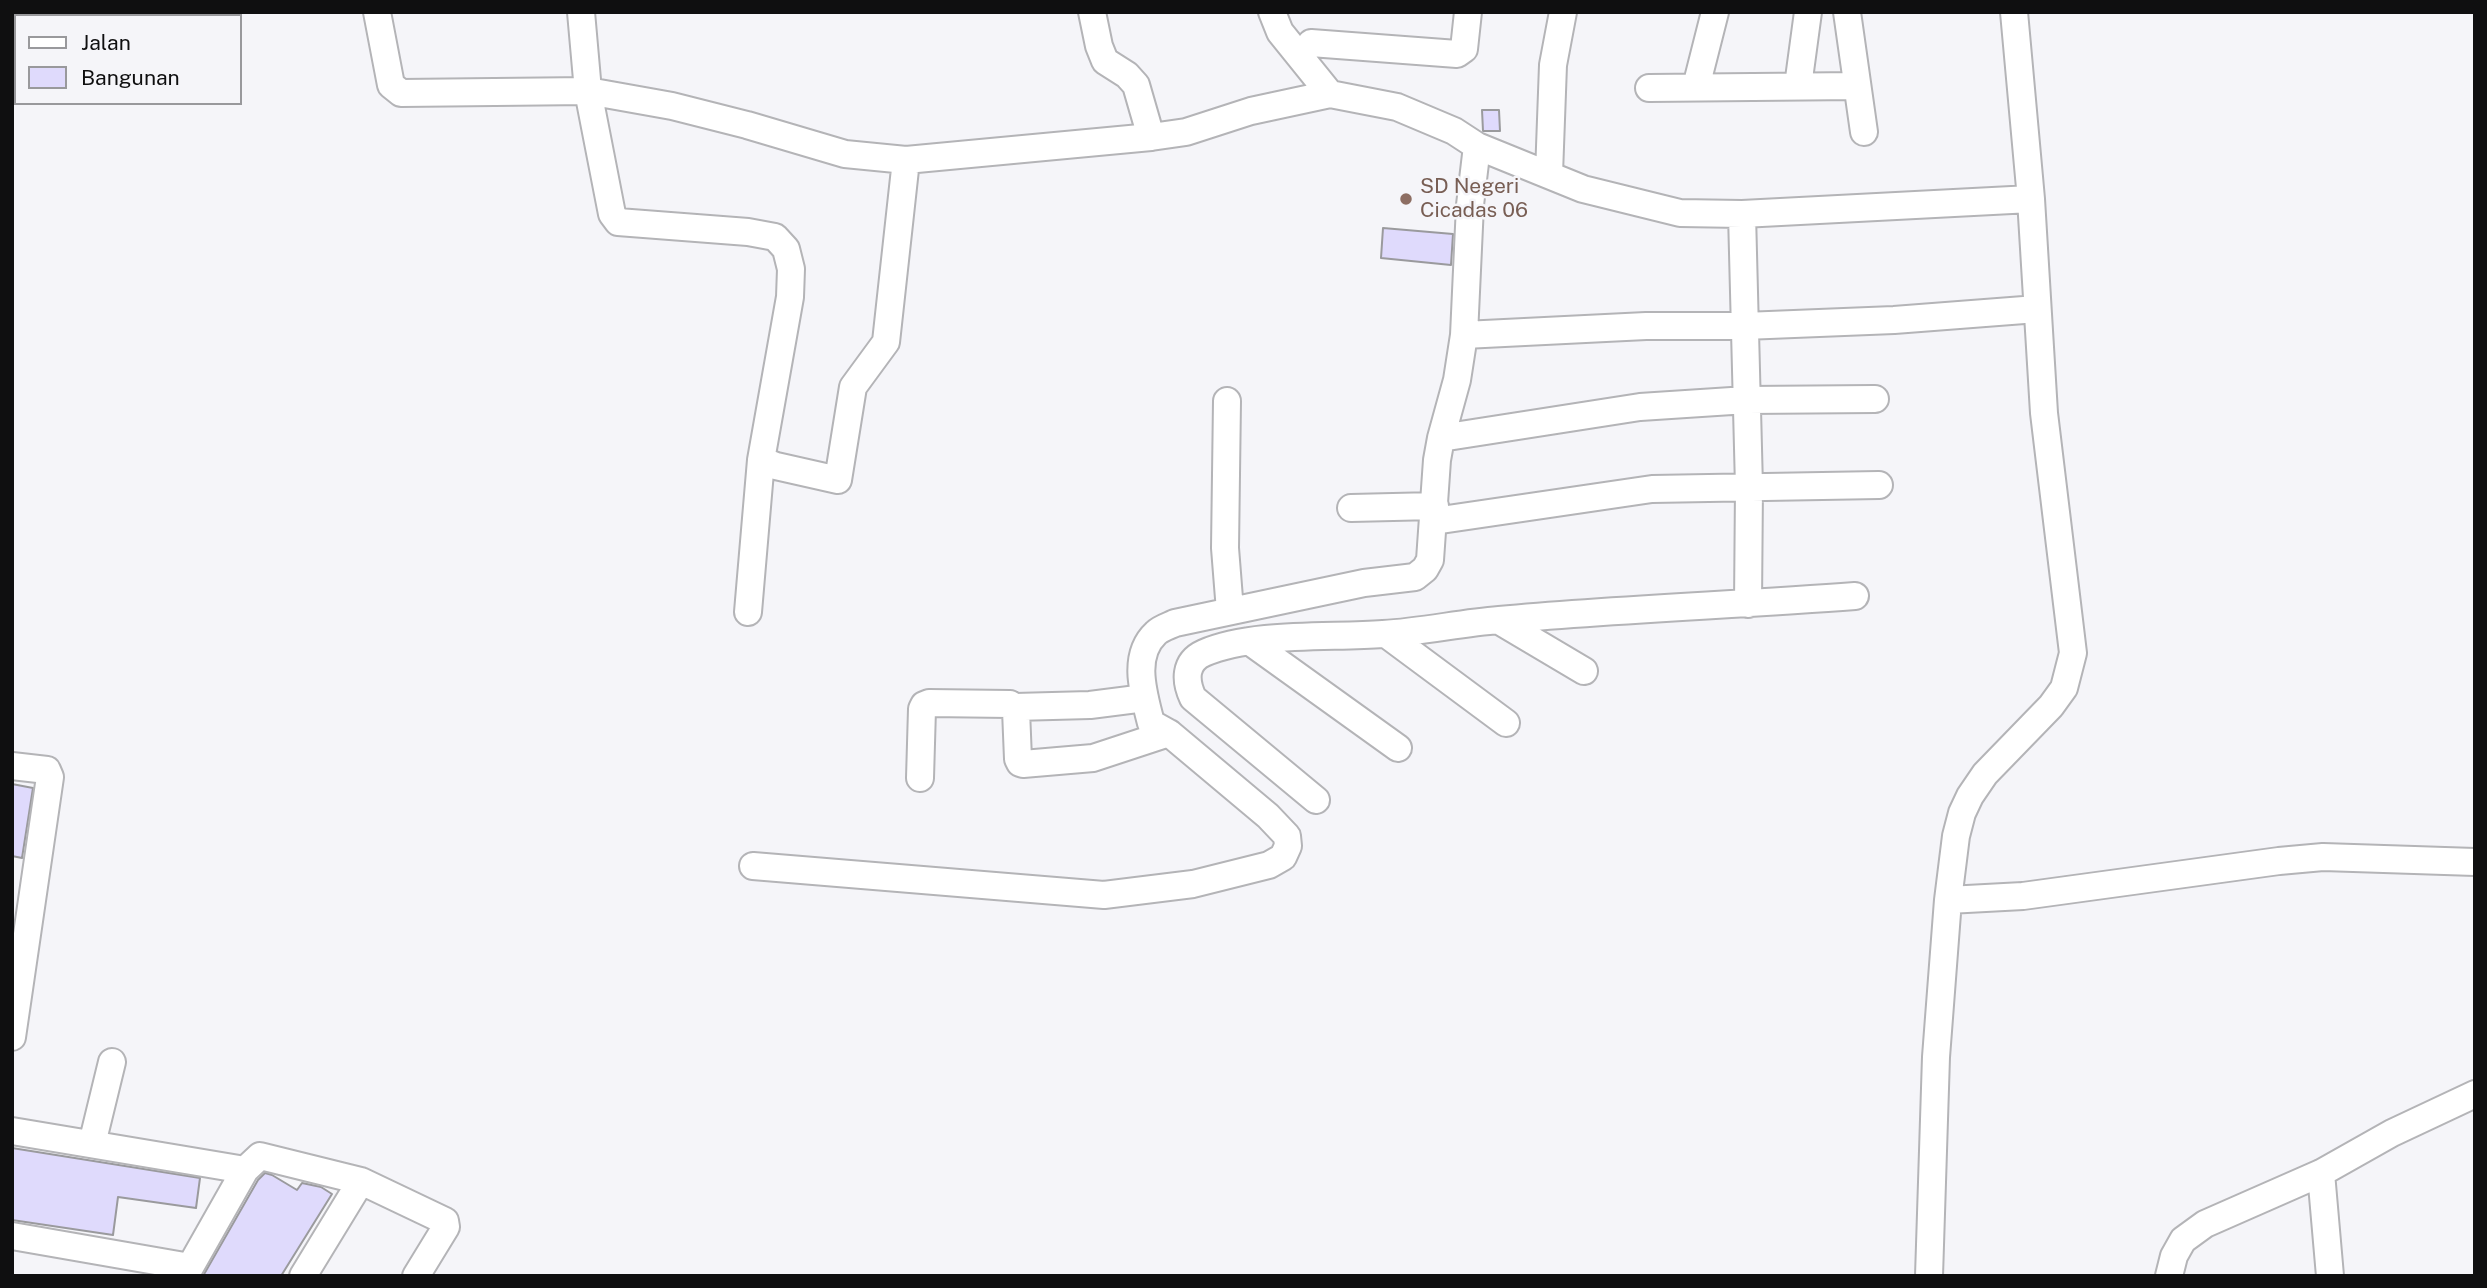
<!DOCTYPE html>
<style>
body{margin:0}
#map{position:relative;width:2487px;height:1288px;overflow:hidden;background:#f5f5f9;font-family:"Public Sans",sans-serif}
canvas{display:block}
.frame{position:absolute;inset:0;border:14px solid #0f0f10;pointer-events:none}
.legend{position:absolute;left:14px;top:14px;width:228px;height:91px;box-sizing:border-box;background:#f5f5f9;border:2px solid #99999c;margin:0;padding:9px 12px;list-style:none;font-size:21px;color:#0f0f10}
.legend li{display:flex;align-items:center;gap:14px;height:35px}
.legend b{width:35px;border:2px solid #99999c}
</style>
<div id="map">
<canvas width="2487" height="1288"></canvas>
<div class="frame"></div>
<ul class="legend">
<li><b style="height:9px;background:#fff"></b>Jalan</li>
<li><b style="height:19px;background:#dfdafc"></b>Bangunan</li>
</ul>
</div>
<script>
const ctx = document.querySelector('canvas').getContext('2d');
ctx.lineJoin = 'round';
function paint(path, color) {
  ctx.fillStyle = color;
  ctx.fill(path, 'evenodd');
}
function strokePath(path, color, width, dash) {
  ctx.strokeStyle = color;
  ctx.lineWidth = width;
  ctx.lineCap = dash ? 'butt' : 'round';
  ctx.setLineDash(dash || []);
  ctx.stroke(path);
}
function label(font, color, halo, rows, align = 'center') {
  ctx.font = font + ' "Public Sans",sans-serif';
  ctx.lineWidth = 5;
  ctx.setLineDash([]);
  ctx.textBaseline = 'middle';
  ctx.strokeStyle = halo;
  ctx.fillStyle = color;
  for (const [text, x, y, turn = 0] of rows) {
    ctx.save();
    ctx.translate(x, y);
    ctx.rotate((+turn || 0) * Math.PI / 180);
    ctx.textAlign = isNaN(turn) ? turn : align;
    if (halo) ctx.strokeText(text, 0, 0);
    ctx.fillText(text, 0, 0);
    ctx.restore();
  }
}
const building = new Path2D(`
 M1482 110H1499L1500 131H1483Z
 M1383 228 1453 234 1451 265 1381 258Z
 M12 784 33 788 22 858 12 856Z
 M12 1148 200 1178 196 1208 118 1197 113 1235 12 1220Z
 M265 1173 272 1175 297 1190 302 1183 321 1187 332 1194 281 1276H203L258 1180Z`);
paint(building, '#dfdafc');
strokePath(building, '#9a9a9d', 2);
const minor = new Path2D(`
 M377 12 391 85 401 93 588 91 612 214 618 222 748 232 775 237 786 249 791 269 790 297 761 460 748 612
 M581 12 588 91 672 106 747 125 845 154 906 160 1151 137 1186 132 1251 111 1330 94 1397 107 1454 131 1477 146 1583 189 1680 213 1742 214 2031 199
 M1092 12 1099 46 1105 61 1127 75 1136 85 1151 137
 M1272 12 1280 32 1330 94
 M1847 12 1864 132
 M1311 43 1457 54 1464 49 1468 12
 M1798 86 1808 12
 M1696 87 1715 12
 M1649 88 1857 86
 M1549 174 1553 65 1563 12
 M1742 214 1749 487 1748 604
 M1464 335 1646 326H1744L1894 320 2037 309
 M1227 401 1225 548 1230 611
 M1441 438 1640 407 1747 400 1875 399
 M761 460 776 466 838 480 853 387 886 342 906 160
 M1351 508 1435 506
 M1434 521 1652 489 1879 485
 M1498 620 1584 671
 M1386 634 1506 723
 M1249 641 1398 748
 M1015 707 1090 705 1145 698
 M12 766 47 770 50 777 12 1037
 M920 778 922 709 924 705 929 703 1010 704 1016 710 1018 759 1020 763 1023 764 1093 758 1169 733
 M1316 800 1193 698C1185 681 1184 662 1204 653 1253 632 1329 638 1383 634 1422 632 1460 623 1499 620 1617 609 1736 605 1855 596
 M753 866 1104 895 1193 884 1269 865 1283 857 1288 846 1287 836 1268 816 1169 733 1151 723C1144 695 1131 656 1156 633 1161 628 1169 626 1175 623L1364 583 1415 577 1425 569 1430 560 1437 460 1441 438 1457 380 1464 335 1470 205 1477 146
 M1948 900 2023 896 2279 861 2323 857 2475 862
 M12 1131 245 1170
 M92 1144 112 1062
 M2321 1173 2330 1276
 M12 1236 190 1267
 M185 1276 245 1170 260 1156 361 1181 445 1221 446 1227 416 1276
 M303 1276 361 1181
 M1929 1276 1936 1057 1948 900 1956 836 1962 813 1970 796 1985 774 2051 706 2064 688 2073 653 2044 413 2031 199 2014 12
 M2169 1276 2174 1256 2183 1240 2205 1224 2321 1173 2392 1133 2475 1094`);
strokePath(minor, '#b4b4b7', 30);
strokePath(minor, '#fff', 26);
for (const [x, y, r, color] of [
 [1406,199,7,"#8d6e63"]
]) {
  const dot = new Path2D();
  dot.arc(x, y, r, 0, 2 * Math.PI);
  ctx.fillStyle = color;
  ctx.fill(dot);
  strokePath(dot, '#f5f5f9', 2.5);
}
label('21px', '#785e54', '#f5f5f9', [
 ["SD Negeri",1420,187],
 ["Cicadas 06",1420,211]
], 'left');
</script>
